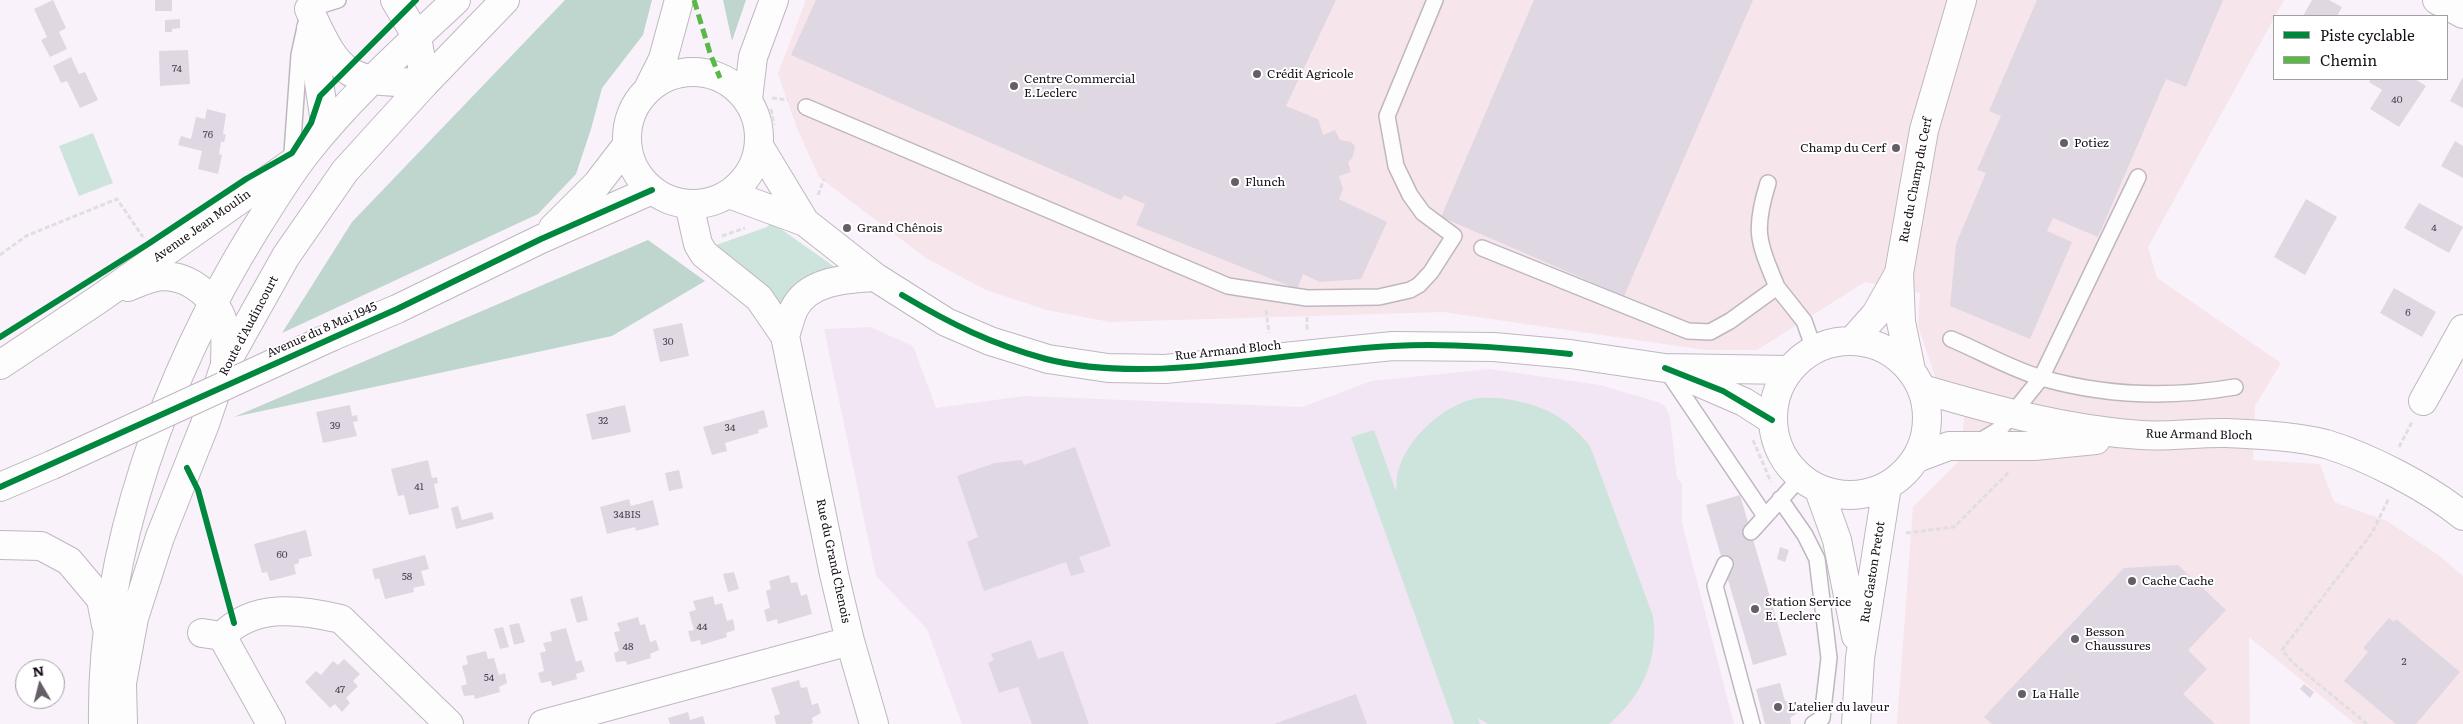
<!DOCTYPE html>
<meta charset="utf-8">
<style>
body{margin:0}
#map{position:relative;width:2463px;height:724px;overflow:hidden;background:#f9f2fa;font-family:Literata,serif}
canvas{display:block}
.legend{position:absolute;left:2273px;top:15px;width:175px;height:65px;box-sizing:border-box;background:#fff;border:1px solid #a29fa3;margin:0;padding:6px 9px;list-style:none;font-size:15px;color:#170f18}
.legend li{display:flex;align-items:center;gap:10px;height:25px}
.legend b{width:25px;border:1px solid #a29fa3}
.north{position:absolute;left:15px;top:659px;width:50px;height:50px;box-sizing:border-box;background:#fff;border:1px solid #a29fa3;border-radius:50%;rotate:352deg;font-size:14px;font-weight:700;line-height:20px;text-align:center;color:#170f18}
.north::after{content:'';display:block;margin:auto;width:18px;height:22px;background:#665e67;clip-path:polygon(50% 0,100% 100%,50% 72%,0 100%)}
</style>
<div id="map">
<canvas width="2463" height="724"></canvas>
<ul class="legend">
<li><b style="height:6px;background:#00873e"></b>Piste cyclable</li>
<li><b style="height:6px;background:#58b947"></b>Chemin</li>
</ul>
<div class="north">N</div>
</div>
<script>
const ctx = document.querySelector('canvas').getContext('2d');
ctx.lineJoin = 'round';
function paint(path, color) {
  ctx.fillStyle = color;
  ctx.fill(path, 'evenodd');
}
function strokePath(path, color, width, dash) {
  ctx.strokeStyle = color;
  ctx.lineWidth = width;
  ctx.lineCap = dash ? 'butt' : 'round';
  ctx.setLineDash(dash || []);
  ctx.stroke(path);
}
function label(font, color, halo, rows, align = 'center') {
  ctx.font = font + ' Literata,serif';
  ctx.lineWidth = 4;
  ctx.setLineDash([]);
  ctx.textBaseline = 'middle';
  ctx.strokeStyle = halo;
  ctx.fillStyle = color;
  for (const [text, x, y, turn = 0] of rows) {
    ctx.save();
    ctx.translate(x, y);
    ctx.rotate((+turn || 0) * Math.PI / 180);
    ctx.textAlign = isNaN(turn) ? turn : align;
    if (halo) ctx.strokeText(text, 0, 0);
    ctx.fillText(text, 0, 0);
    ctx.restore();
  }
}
paint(new Path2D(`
 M806 0H2284L2148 247 2157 278 2281 363 2255 406 2253 460 2320 464 2334 502 2387 521 2441 557 2463 576V724H2355L2249 637 2250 724H1897L1913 507 1961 459 1966 391 1936 379 1918 326 1920 293 1865 282 1757 350H1706L1443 312 1110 322 1047 310 986 290 926 258 819 177 797 128 778 74Z`), '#f6e5ea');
paint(new Path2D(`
 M870 327 913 346 936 408 1024 396 1302 407 1371 381 1490 369 1600 385 1658 402 1665 406 1670 417 1677 478 1682 484V523L1734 724H962L927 629 876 576 824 329Z`), '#f2e6f4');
paint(new Path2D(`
 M93 133 113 183 79 196 59 146Z
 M771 222 839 270 782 309 713 246 767 227Z
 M1500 398C1541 404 1564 414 1590 446L1653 616C1659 659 1642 696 1609 724H1488L1478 718 1480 724H1454L1351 437 1374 430 1396 491C1397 484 1396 475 1399 468 1409 437 1442 407 1473 399 1481 397 1491 398 1500 398Z`), '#cde4dc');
paint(new Path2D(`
 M565 0H652L643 35 602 88 591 129 576 174 538 214 282 333 352 222Z
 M723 0H746L732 41Z
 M648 240 705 281 612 336 234 417Z`), '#bed6cd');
paint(new Path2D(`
 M53 0 66 28 59 32 67 49 50 57 41 40 47 37 34 9Z
 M155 0H172V11H155Z
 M816 0H1336L1286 106 1318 119 1323 135 1335 130 1340 140 1351 142 1355 146 1353 157 1348 162 1351 172 1339 176 1343 189 1339 199 1387 222 1361 279 1320 282 1303 274 1297 289 1136 225 1145 204 1124 195 1121 200 791 55Z
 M1534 0H1753L1624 296 1441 217Z
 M2037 0H2223L2186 87 2166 79 2098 237 2053 218 2047 231 2072 242 2030 339 1950 306 1956 244 1986 173 1977 170 2001 116 1989 111Z
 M2312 0H2329L2342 7 2337 16H2303Z
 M180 19V28L172 29V32H165V20Z
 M188 50 190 84 160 86 159 51Z
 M71 57 79 74 85 72 98 100 80 108 67 81 61 83 53 66Z
 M2463 77V108L2450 101Z
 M2371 79H2415L2426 86 2399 127 2370 109 2382 90 2369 82Z
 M207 109 226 114 223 134 226 135 224 142H221L219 154 222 155 218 174 198 169 202 151 178 145 181 136 191 139 196 117 205 119Z
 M2455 141 2463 146V178L2441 166Z
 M2306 199 2337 217 2305 275 2274 257Z
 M2419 203 2463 227 2449 253 2404 228Z
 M2394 288 2436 312 2422 337 2380 313Z
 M682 323 689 356 660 362 653 329Z
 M350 405 352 416 357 415 358 421 353 422 357 436 323 443 316 412Z
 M625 405 631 432 592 440 586 414Z
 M764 410 768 427 758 430 759 433 725 443 727 451 712 455 703 427Z
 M1075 447 1111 546 1079 557 1085 572 1071 576 1066 562 984 591 967 542 978 537 957 476 995 463 1022 460 1024 465Z
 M428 460 432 478 437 477 438 483 434 484 439 508 409 515 404 495 398 496 391 469Z
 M679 470 683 488 669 491 665 473Z
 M1740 495 1787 655 1753 665 1706 505Z
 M629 499 631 506 653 500 659 525 636 531 635 527 607 534 600 507Z
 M458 506 462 520 492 512 494 519 456 529 451 508Z
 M306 530 312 556 299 559V563L294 565 296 574 270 581 267 572 262 573 254 544Z
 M1780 547 1789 550 1785 562 1777 559Z
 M425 555 429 569 421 571 425 585 413 588 414 592 385 599 379 578 375 580 372 569Z
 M2178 565 2226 610 2188 650 2207 669 2183 694 2215 724H1992L1984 717 2124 568Z
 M734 572 739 589 728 592 723 574Z
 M789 575 791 583 797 582 801 596 807 594 812 614 778 624 777 619 767 622 764 610 770 608 766 591 771 589 769 581Z
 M582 596 588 620 577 623 570 599Z
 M713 596 715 605 722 603 727 621 733 619 735 630 726 633 727 637 701 645 700 640 691 642 688 631 694 630 689 612 696 610 693 601Z
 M638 617 640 625 645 624 650 642 656 640 659 650 650 654 651 658 627 665 626 661 616 662 614 653 619 651 614 632 620 631 617 623Z
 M2389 618 2394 622 2396 619 2460 672 2416 724H2396L2344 681 2368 652 2363 648Z
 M519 623 525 642 514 645 509 625Z
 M503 627 509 647 500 649 494 629Z
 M566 628 576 662 581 660 585 671 576 674 577 679 552 686 551 681 541 683 538 673 544 671 540 653 546 651 543 643 552 641 550 632Z
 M1031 640 1038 659 1063 651 1089 724H1032L1018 687 999 693 988 663 994 660 991 654Z
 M486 651 488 659 494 658 499 675 505 673 507 683 499 687 500 692 475 699 474 695 464 696 461 686 467 684 462 666 468 664 466 656Z
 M344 659 360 674 353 681 358 686 346 698 350 703 342 712 335 704 330 708 305 682 316 671 321 675 333 661 338 665Z
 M799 680 801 688 807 687 812 705 818 703 821 713 812 718 813 723 810 724H776L774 716 780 714 771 688Z
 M1780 683 1785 701 1794 702 1797 713 1790 718 1791 724H1765L1756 689Z
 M2304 684 2314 692 2310 698 2300 689Z
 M1356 694 1367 724H1274Z
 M688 712 690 720 703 716 705 724H670L668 718Z`), '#dfd8e2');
const lane = new Path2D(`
 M806 107 1228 286 1307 298 1379 297 1410 290 1419 285 1431 272 1454 236 1423 213 1410 195 1396 166 1387 116 1435 0
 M292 153 299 55 309 9 338 0
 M1482 248 1688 331 1710 332 1730 321 1777 287C1758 241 1753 231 1768 183
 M1777 287 1804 321 1814 349
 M1951 339C1980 351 2013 370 2042 378 2105 396 2171 398 2235 387
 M1667 371 1765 516
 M1977 443 2000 429 2041 378 2138 177
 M1780 499 1805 535 1817 559 1829 658 1822 718 1813 724
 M1751 532 1800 478
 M1725 564 1715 586 1752 724`);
const street = new Path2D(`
 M627 138a66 66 0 1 1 132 0a66 66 0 1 1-132 0Z
 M649 87 663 59 679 0
 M759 146 805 222
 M729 194 805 222 875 277 946 322 990 341 1048 359 1108 368 1165 369 1393 346 1494 347 1570 354 1665 368 1788 370
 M689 204 698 244 704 254 759 298 785 336 834 574 850 641 874 724
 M785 336C788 327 790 318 794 309 808 280 847 279 875 277
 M1853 340 1876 314 1898 275
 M1773 418a77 77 0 1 1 154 0a77 77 0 1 1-154 0Z
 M1911 370 1901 322 1899 273 1924 130 1962 0
 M1682 375 1744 402 1772 420
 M1922 389C1994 410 2066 430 2141 435 2170 437 2199 432 2228 433 2260 435 2295 436 2326 444 2369 457 2429 488 2463 516
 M2423 401 2463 329
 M1917 458 1949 446H2034L2096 440
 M1819 490 1837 540 1856 636
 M202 633 222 636C254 603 299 609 341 619L449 724
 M222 636 271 724
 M543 724 850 641
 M1856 724 1860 658 1887 486`);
const secondary = new Path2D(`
 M2437 0 2463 14
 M309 9C341 80 348 81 425 83L417 37 395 0
 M311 29 326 129
 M553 228 597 184 627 145
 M128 287C140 282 152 276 165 276 191 277 215 297 223 322 227 335 225 352 225 365
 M333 336 397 309 541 239 652 190
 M0 365 99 299 303 155
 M0 487 52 465`);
const primary = new Path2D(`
 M748 99 753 57 774 0
 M0 545 41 546 69 561 101 599 106 625
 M103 724C100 552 166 373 256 228 272 203 288 176 307 152 351 96 404 49 456 0
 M123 724 122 683 134 618 160 537 205 424 225 365 286 256 345 171 425 83 505 0`);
strokePath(lane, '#bfb7c0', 18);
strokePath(street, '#bfb7c0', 30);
strokePath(secondary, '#bfb7c0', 30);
strokePath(primary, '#bfb7c0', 30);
strokePath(new Path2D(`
 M772 98 788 100
 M771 109 774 125
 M818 195 824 179
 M722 236 745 228
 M0 255 26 236 117 199 143 237
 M1266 310 1269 333
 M1307 317V331
 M1753 440 1771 482
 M2399 447 2412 422
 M1906 533 1954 527 2009 472
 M2367 724 2293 663 2282 650 2372 533 2389 498`), '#e0dee0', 3, [5, 2.5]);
strokePath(lane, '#fefdfe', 15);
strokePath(street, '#fefdfe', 28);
strokePath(secondary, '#fefdfe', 28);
strokePath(primary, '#fefdfe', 28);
const secondaryBridge = new Path2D(`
 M52 465 333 336`);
strokePath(secondaryBridge, '#bfb7c0', 30, []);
strokePath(secondaryBridge, '#fefdfe', 28);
strokePath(new Path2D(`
 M694 0 710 53 720 78`), '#58b947', 5, [10, 5]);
strokePath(new Path2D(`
 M902 295C951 324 991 344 1046 359 1152 386 1284 351 1393 346 1452 343 1511 348 1570 354
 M0 337 148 244 246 179 292 153 311 123 320 96 416 0
 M1665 368 1723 391 1772 420
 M187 468 198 490 234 623
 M0 487 397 309 541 239 652 190`), '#00873e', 6);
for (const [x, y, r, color] of [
 [1257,74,5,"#665e67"],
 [1014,86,5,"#665e67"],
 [2064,143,5,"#665e67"],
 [1896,148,5,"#665e67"],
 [1235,182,5,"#665e67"],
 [847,228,5,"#665e67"],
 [2132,581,5,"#665e67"],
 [1755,609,5,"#665e67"],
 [2075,639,5,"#665e67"],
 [2022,694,5,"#665e67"],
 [1778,707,5,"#665e67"]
]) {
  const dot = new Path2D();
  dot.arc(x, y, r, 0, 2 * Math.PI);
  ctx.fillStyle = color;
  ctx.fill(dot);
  strokePath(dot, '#fff', 2);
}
label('10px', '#4c444e', null, [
 ["74",177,69],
 ["40",2397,100],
 ["76",208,135],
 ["4",2434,228],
 ["6",2408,313],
 ["30",668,342],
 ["32",603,421],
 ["39",335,426],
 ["34",730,428],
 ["41",419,487],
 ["34BIS",627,515],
 ["60",282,555],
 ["58",407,577],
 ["44",702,627],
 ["48",628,647],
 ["2",2404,662],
 ["54",489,678],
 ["47",340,690]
]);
label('12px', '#170f18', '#fff', [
 ["Crédit Agricole",1267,74],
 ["Centre Commercial",1024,79],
 ["E.Leclerc",1024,93],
 ["Potiez",2074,143],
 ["Champ du Cerf",1886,148,"right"],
 ["Flunch",1245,182],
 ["Grand Chênois",857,228],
 ["Cache Cache",2142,581],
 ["Station Service",1765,602],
 ["E. Leclerc",1765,616],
 ["Besson",2085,632],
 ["Chaussures",2085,646],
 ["La Halle",2032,694],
 ["L'atelier du laveur",1788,707]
], 'left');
label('12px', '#170f18', '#fff', [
 ["Rue du Champ du Cerf",1916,180,-79],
 ["Avenue Jean Moulin",202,226,-35],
 ["Route d'Audincourt",249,326,-62],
 ["Avenue du 8 Mai 1945",322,330,-24],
 ["Rue Armand Bloch",1228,351,-6],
 ["Rue Armand Bloch",2199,435,1],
 ["Rue du Grand Chenois",833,561,78],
 ["Rue Gaston Pretot",1873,572,-81]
]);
</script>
